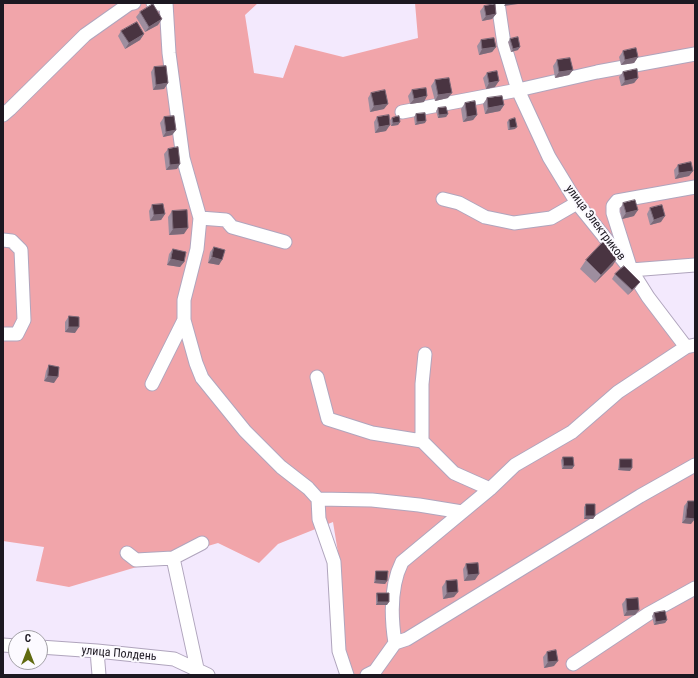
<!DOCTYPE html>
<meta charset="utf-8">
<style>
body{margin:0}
#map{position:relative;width:698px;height:678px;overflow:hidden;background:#f3e9fd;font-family:"Roboto Condensed",sans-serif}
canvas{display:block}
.frame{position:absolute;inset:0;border:4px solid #1c1821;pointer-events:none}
.north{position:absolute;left:8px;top:630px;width:40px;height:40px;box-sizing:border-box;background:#fcfaff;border:1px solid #a2a0a6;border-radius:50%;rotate:0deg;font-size:11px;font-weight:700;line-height:16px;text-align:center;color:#1c1821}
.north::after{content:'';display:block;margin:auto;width:14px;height:18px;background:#606a10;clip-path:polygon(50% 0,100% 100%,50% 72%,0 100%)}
</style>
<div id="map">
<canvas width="698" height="678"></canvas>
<div class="frame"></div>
<div class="north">С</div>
</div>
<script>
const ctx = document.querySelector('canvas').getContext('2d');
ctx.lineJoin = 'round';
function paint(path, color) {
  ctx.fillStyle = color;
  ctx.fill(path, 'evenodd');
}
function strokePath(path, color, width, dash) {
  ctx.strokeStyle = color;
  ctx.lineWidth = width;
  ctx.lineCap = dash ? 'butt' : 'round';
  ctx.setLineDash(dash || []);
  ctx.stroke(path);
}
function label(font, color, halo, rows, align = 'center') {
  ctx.font = font + ' "Roboto Condensed",sans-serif';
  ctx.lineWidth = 4;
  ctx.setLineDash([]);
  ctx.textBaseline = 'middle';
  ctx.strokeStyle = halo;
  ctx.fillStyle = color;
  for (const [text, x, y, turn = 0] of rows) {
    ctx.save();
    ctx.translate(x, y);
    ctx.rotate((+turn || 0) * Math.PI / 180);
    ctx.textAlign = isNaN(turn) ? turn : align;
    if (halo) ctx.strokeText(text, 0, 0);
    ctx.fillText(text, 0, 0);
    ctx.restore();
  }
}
paint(new Path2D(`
 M3 3H258L245 15 254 73 283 78 295 45 343 57 418 38 415 3H695V265L632 270 686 346 695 345V675H353L343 643 340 565 333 522 278 544 259 563 218 543 69 587 36 581 44 547 3 541Z`), '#f1a5aa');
const minor = new Path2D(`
 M153 3 165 5
 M166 3 169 53 183 158 200 218 197 249 184 300V320L196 363 202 378 245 431 281 467 308 488 318 499 319 519 334 562 339 651 347 675
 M498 3 504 44 518 90 549 157 577 203 631 270 648 297 686 347
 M402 112 518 90 597 72 695 54
 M3 115 10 109 85 35 129 4 134 3
 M695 187 617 201 613 206V213L631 270 695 265
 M443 199 459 203 485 217 514 223 551 218 577 203
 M200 218 226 220 232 227 285 242
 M3 240 12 241 21 250 24 320 17 334H3
 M317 377 328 419 372 433 422 441 454 473 490 489
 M152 384 184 320
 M422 441V384L425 354
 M318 499 372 500 419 505 462 512
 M127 553 136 560 173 558
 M395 643 407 639 640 496 695 465
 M3 645 16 646
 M40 647 97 651 174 659 208 675
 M97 651 99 675
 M573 664 648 614 695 588
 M198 673 173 558 202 543
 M367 675 375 671 395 643C391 617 390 586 402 562L490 489 515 465 572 432 618 392 686 347 695 345`);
strokePath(minor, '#b0a5bd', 15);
strokePath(minor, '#fff', 13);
paint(new Path2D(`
 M484 6 496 14 492 19 482 21 480 11Z
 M140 12 158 25 145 32 136 17Z
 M121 31 144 34 140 40 125 49 118 36Z
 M510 39 518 50 511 52 508 42Z
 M481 40 496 47 492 52 479 55 477 46Z
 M623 51 638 57 634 63 621 65 619 57Z
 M557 60 573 70 569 75 555 78 553 66Z
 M154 67 168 83 164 89 153 90 151 72Z
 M623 72 638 78 634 83 621 86 619 77Z
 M487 73 495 87 486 89 483 78Z
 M435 80 448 98 435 101 431 86Z
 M412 90 424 102 410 104 408 96Z
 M371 93 384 109 370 112 368 98Z
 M487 98 504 105 500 111 485 114 483 104Z
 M465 103 477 115 473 120 463 122 461 109Z
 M438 108 448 114 446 117 438 118 436 111Z
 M416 114 425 123 415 125 414 117Z
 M164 117 176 130 172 135 163 137 160 123Z
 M377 117 386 131 375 133 374 122Z
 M392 118 400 122 398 125 391 126 390 120Z
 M509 120 515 129 508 130 507 122Z
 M168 149 177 169 166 170 164 154Z
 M678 165 693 171 689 176 675 179 674 170Z
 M623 203 634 216 622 219 620 209Z
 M152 205 165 214 161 220 150 221 149 211Z
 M650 208 661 222 650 225 647 214Z
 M172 211 184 234 169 235 168 217Z
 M214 247 219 265 208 263 210 252Z
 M173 249 184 262 180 267 167 265 169 254Z
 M586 260 613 265 595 283 580 269Z
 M615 274 636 287 628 295 612 279Z
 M69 316 75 333 65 332V322Z
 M49 365 54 383 44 381 46 371Z
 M563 457 574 466 572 469H562L561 460Z
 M620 459 630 471 618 470 619 462Z
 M688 501 691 524 682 523 684 506Z
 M586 504 595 516 593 519H584V507Z
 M466 564 475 580 464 581 463 569Z
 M376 571 387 581 385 584 374 583 375 574Z
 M446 581 454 597 443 599 442 587Z
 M377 593 387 605H376V596Z
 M626 599 635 615 624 616 622 604Z
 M654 613 667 620 665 623 654 625 652 616Z
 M547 652 554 666 544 668 543 657Z`), '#9e8e9f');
paint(new Path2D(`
 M506 3H518V4L504 6Z
 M496 14 492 19 482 21 486 16Z
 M162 19 158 25 145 32 149 27Z
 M144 34 140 40 125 49 129 43Z
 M496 47 492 52 479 55 482 49Z
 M520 47 518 50 511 52 513 49Z
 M638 57 634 63 621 65 625 60Z
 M573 70 569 75 555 78 559 72Z
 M638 78 634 83 621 86 625 81Z
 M499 81 495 87 486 89 489 83Z
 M168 83 164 89 153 90 156 85Z
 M452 93 448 98 435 101 438 95Z
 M427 96 424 102 410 104 414 99Z
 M388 104 384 109 370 112 374 106Z
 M504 105 500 111 485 114 488 108Z
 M448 114 446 117 438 118 439 115Z
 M477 115 473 120 463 122 467 117Z
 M426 121 425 123 415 125 417 122Z
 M400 122 398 125 391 126 393 123Z
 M390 125 386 131 375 133 379 127Z
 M517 127 515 129 508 130 510 128Z
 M176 130 172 135 163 137 166 132Z
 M180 164 177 169 166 170 170 165Z
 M693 171 689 176 675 179 679 173Z
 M638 210 634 216 622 219 626 213Z
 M165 214 161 220 150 221 154 215Z
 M665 216 661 222 650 225 654 220Z
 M188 228 184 234 169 235 173 229Z
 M212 257 222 260 219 265 208 263Z
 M618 257 613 265 595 283 601 275Z
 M171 259 184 262 180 267 167 265Z
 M640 282 636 287 628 295 632 290Z
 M69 327H79L75 333 65 332Z
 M48 376 58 377 54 383 44 381Z
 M564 466H574L572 469H562Z
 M620 468H632L630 471 618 470Z
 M586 516H595L593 519H584Z
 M686 518 695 519 691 524 682 523Z
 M479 574 475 580 464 581 468 575Z
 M376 580 387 581 385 584 374 583Z
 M458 592 454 597 443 599 447 593Z
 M378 602H389L387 605H376Z
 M639 610 635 615 624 616 627 611Z
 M667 620 665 623 654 625 656 622Z
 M558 661 554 666 544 668 548 662Z`), '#7c6a79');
const building = new Path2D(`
 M153 4 162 19 149 27 140 12Z
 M495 4 496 14 486 16 484 6Z
 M137 22 144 34 129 43 121 31Z
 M518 37 520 47 513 49 510 39Z
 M494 38 496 47 482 49 481 40Z
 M636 48 638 57 625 60 623 51Z
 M570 58 573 70 559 72 557 60Z
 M166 66 168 83 156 85 154 67Z
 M637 69 638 78 625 81 623 72Z
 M497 71 499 81 489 83 487 73Z
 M449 78 452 93 438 95 435 80Z
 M426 88 427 96 414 99 412 90Z
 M385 90 388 104 374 106 371 93Z
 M502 96 504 105 488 108 487 98Z
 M475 101 477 115 467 117 465 103Z
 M446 107 448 114 439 115 438 108Z
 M425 113 426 121 417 122 416 114Z
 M389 115 390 125 379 127 377 117Z
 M174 116 176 130 166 132 164 117Z
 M399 116 400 122 393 123 392 118Z
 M515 118 517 127 510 128 509 120Z
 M178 147 180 164 170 165 168 149Z
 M691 162 693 171 679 173 678 165Z
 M635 200 638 210 626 213 623 203Z
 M163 204 165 214 154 215 152 205Z
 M662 205 665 216 654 220 650 208Z
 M187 210 188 228 173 229 172 211Z
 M603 242 618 257 601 275 586 260Z
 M214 247 225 250 222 260 212 257Z
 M173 249 186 252 184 262 171 259Z
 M624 266 640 282 632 290 615 274Z
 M69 316 79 317V327H69Z
 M49 365 59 367 58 377 48 376Z
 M563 457H573L574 466H564Z
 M620 459H632V468H620Z
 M688 501H695V519L686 518Z
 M586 504H595V516H586Z
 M478 563 479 574 468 575 466 564Z
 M376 571H388L387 581 376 580Z
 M457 580 458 592 447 593 446 581Z
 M377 593H389V602H378Z
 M638 598 639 610 627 611 626 599Z
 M665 611 667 620 656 622 654 613Z
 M556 650 558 661 548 662 547 652Z`);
paint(building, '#493441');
strokePath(building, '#7c6a79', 1);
label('12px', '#1c1821', '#fcfaff', [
 ["улица Электриков",595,223,53],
 ["улица Полдень",119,654,5]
]);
</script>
